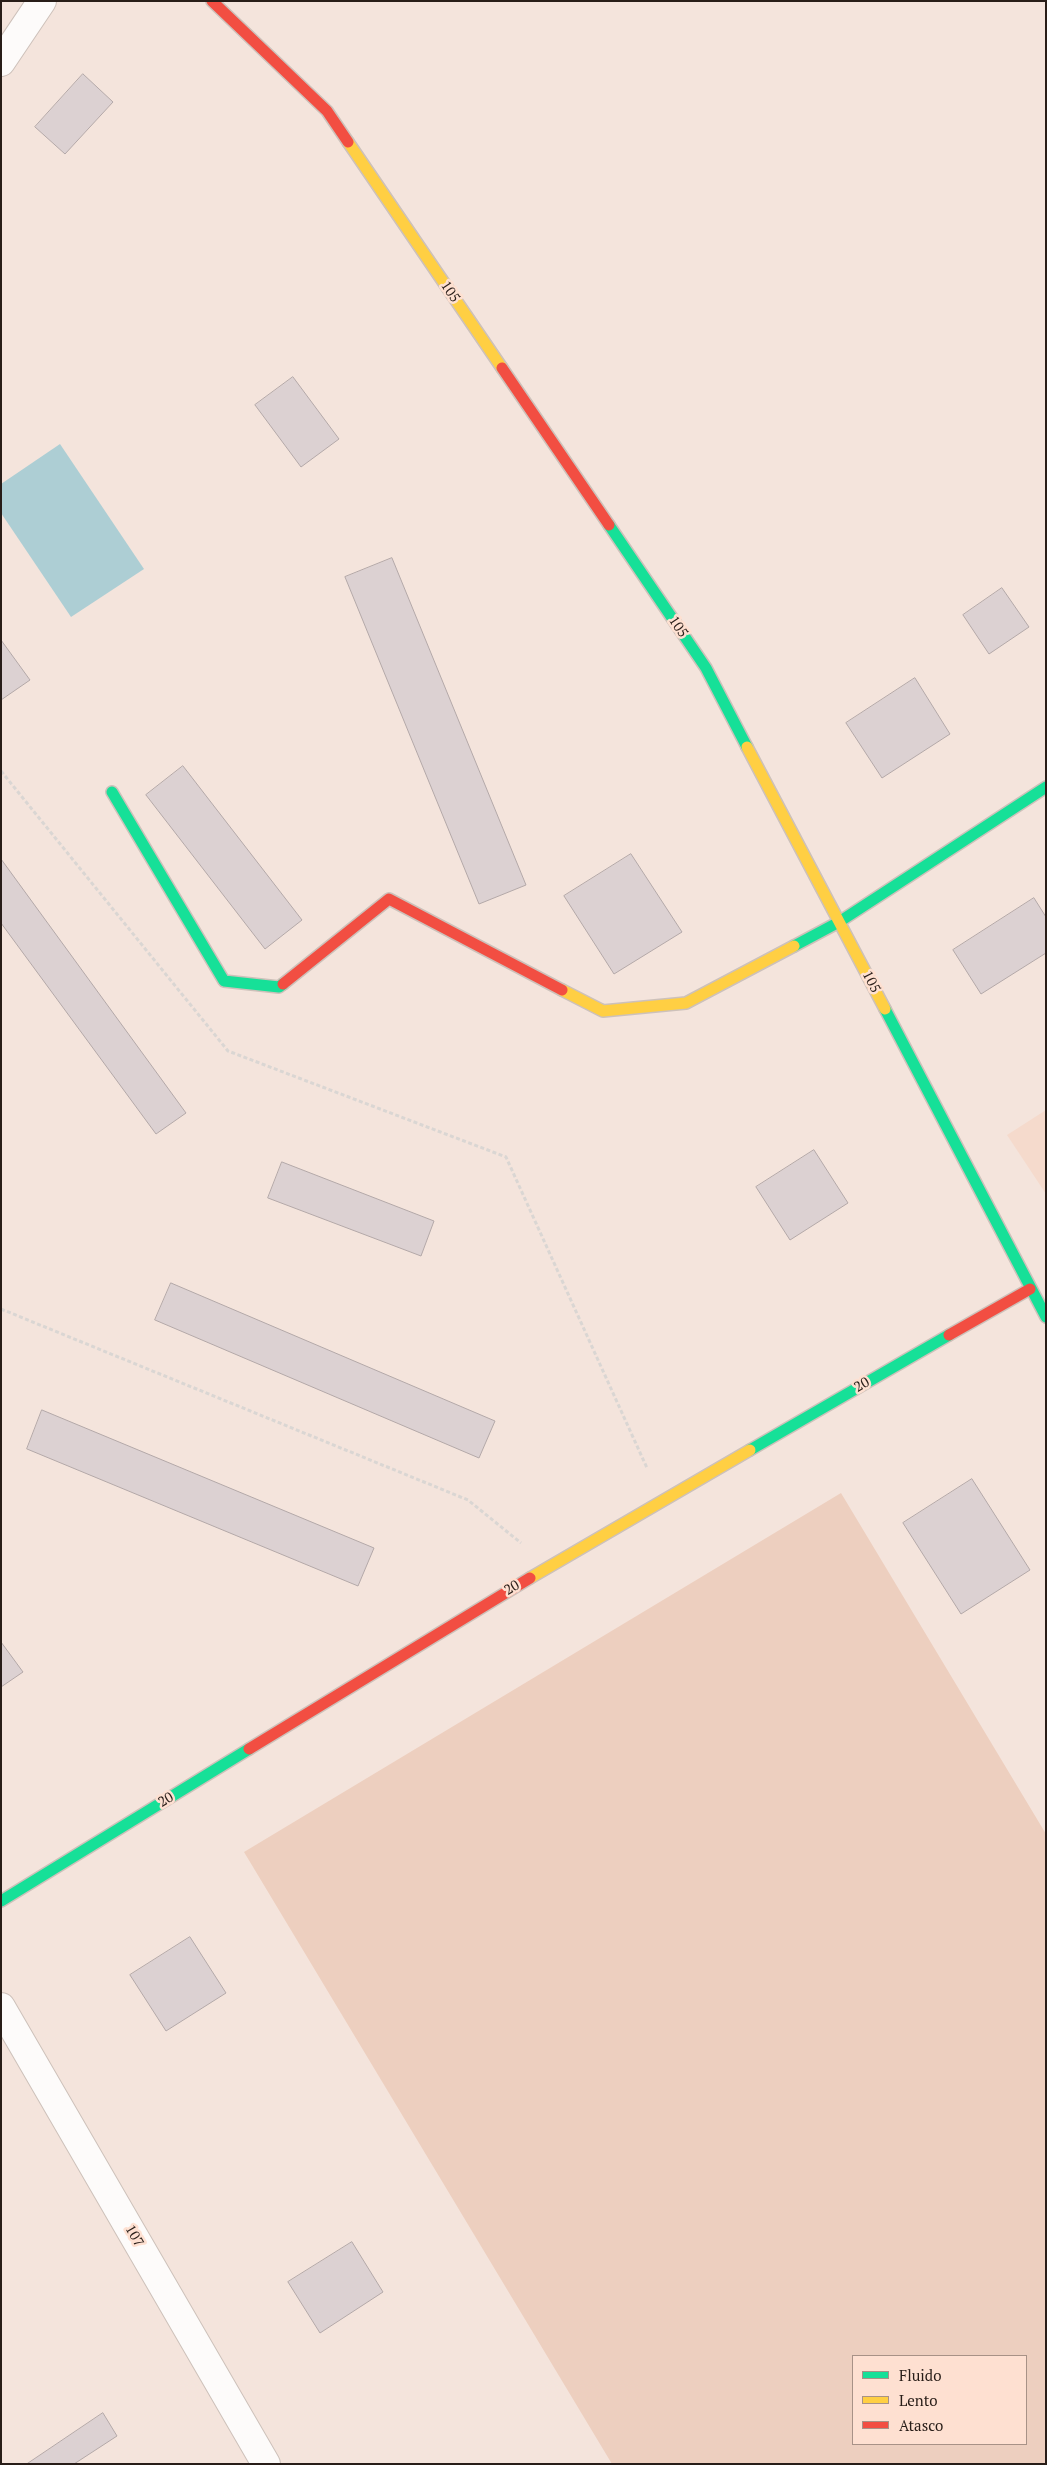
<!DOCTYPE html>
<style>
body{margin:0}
#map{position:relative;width:1047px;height:2465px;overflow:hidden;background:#f4e4dc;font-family:"PT Serif",serif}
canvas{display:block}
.frame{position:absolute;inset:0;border:2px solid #281d18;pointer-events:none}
.legend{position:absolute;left:852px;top:2355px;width:175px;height:90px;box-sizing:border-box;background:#fee0d1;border:1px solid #a89287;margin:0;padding:6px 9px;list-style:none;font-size:15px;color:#281d18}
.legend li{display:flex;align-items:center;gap:10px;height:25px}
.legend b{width:25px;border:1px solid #a89287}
</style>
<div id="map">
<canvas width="1047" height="2465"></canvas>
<div class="frame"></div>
<ul class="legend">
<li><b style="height:6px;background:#16e098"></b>Fluido</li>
<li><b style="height:6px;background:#ffcf43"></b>Lento</li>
<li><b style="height:6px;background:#f24e42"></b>Atasco</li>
</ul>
</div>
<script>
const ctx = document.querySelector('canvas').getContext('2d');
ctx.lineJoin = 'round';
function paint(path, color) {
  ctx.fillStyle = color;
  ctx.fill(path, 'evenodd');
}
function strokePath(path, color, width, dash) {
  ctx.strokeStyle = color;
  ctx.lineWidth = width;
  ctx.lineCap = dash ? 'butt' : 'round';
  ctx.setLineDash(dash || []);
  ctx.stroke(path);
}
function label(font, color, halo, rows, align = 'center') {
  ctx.font = font + ' "PT Serif",serif';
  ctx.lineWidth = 5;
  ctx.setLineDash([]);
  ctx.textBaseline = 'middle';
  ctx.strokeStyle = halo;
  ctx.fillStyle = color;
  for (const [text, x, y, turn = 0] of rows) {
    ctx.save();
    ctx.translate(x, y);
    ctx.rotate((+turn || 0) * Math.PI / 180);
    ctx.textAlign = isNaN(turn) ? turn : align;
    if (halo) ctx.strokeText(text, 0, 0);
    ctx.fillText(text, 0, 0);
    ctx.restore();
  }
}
paint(new Path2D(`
 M1046 1110V1194L1007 1135Z`), '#f5dacc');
paint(new Path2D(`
 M841 1493 1046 1834V2464H612L244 1852ZM853 2356H1026V2444H853Z`), '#edcfbf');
paint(new Path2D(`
 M60 444 144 569 71 617 1 513V484Z`), '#adced4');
const building = new Path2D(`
 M83 74 113 102 65 154 35 127Z
 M293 377 339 439 301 467 255 405Z
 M392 558 526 885 479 904 345 577Z
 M1002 588 1029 627 989 654 963 615Z
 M1 640 30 680 1 700Z
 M915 678 950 734 882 778 846 723Z
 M183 766 302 920 265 949 146 795Z
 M631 854 682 932 614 974 564 896Z
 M1 859 186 1113 156 1134 1 923Z
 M1034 898 1046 917V953L981 994 953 950Z
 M814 1150 848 1203 790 1240 756 1187Z
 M282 1162 434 1221 421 1256 268 1198Z
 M171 1283 495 1421 479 1458 155 1320Z
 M42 1410 374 1548 358 1586 27 1449Z
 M972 1479 1030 1570 961 1614 903 1523Z
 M1 1642 23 1672 1 1687Z
 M190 1937 226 1993 166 2031 130 1975Z
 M352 2242 383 2292 320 2333 288 2282Z
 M103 2413 117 2436 74 2464H27Z`);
paint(building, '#dcd1d2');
strokePath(building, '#b3a8a8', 1);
const street = new Path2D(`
 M1 62 42 1
 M1 2007 266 2464`);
const fast = new Path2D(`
 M609 525 706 668 747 747
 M112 792 224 981 279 987 283 984
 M794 946 839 922 1046 787
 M885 1009 1046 1317
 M750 1450 949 1335
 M1 1901 249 1749`);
const slow = new Path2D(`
 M348 142 502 368
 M747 747 885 1009
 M562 990 603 1011 686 1003 794 946
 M530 1578 750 1450`);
const jam = new Path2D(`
 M212 1 327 111 348 142
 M502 368 609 525
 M283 984 389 899 562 990
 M949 1335 1030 1289
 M249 1749 530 1578`);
strokePath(street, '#cdc1ba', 30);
strokePath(fast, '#cdc1ba', 14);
strokePath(slow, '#cdc1ba', 14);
strokePath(jam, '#cdc1ba', 14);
strokePath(new Path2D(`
 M1 771 228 1051 506 1157 647 1468
 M1 1309 468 1500 521 1543`), '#dad6d3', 3, [4, 2.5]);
strokePath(street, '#fdfbfa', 28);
strokePath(fast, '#16e098', 11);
strokePath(slow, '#ffcf43', 11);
strokePath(jam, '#f24e42', 11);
label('14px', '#281d18', '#fee0d1', [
 ["105",450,292,56],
 ["105",678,627,56],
 ["105",871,982,63],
 ["20",862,1385,-30],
 ["20",512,1588,-31],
 ["20",166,1800,-31],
 ["107",134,2236,60]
]);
</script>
